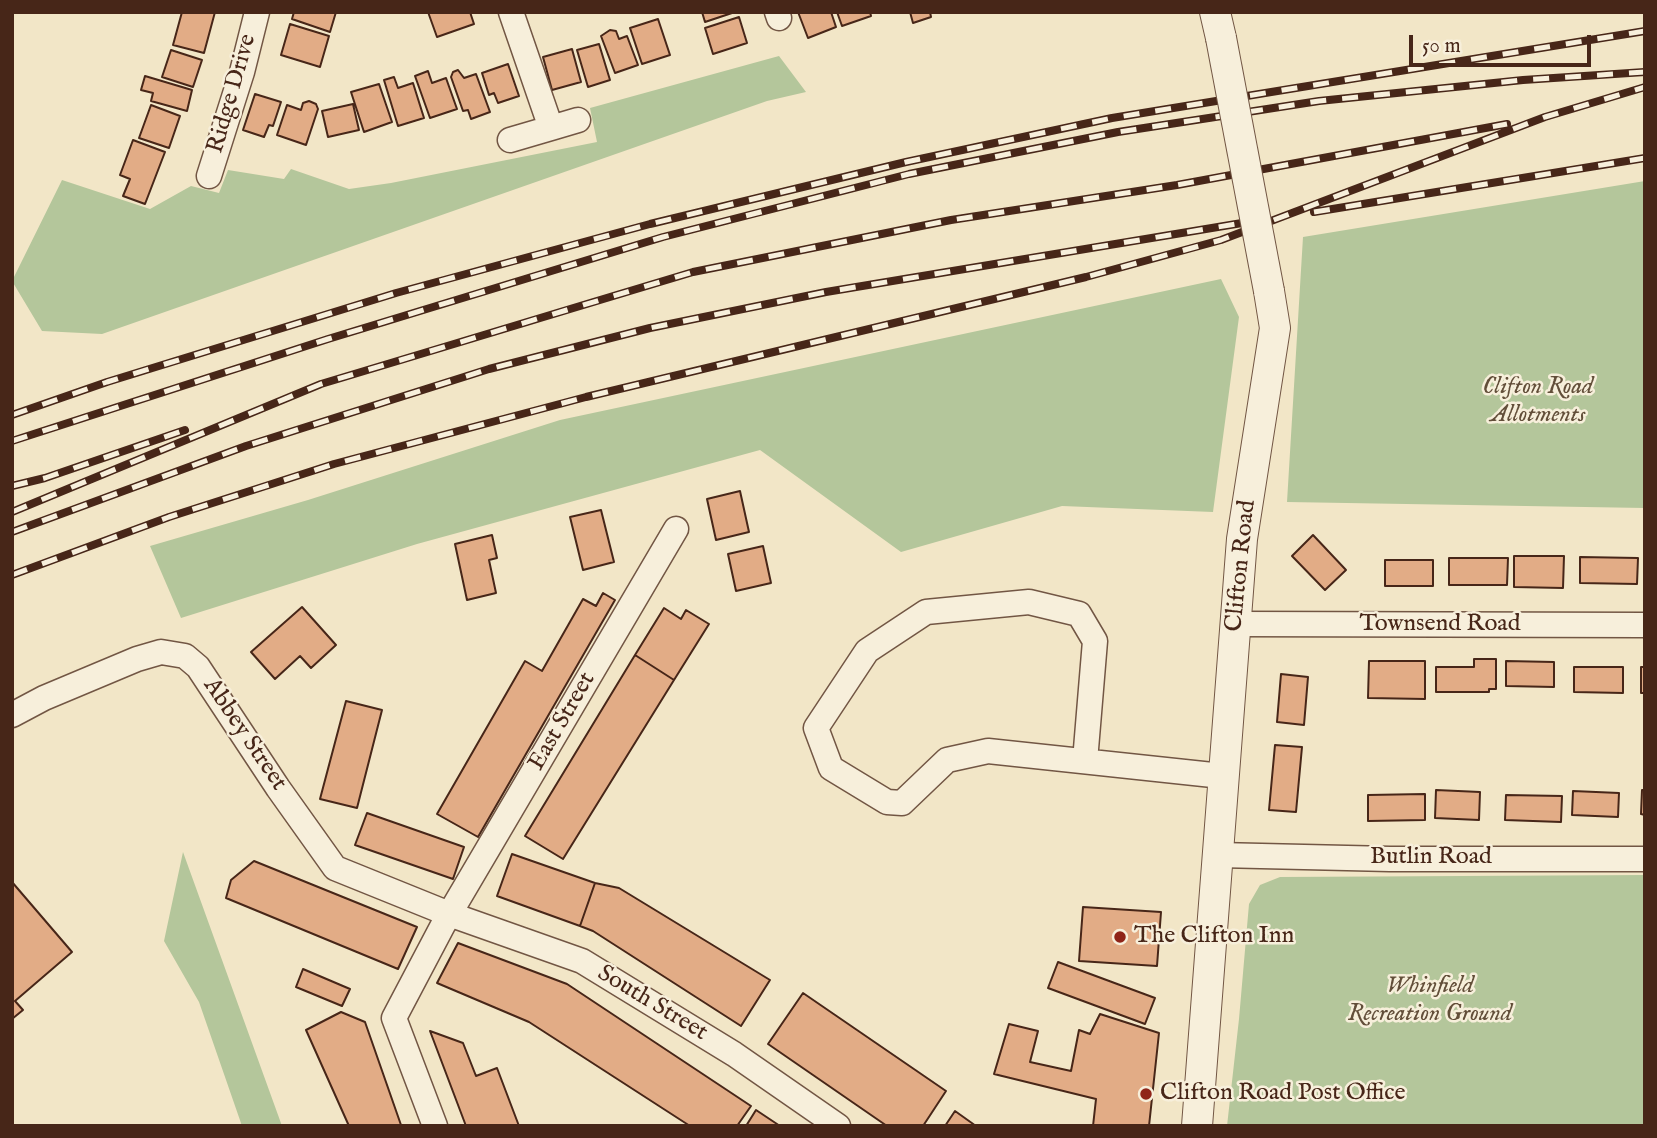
<!DOCTYPE html>
<style>
body{margin:0}
#map{position:relative;width:1657px;height:1138px;overflow:hidden;background:#f2e6c7;font-family:"IM FELL English",serif}
canvas{display:block}
.frame{position:absolute;inset:0;border:14px solid #472618;pointer-events:none}
.scale{position:absolute;left:1409px;top:35px;width:182px;height:32px;box-sizing:border-box;border:4px solid #472618;border-top:0;padding-left:9px;font-size:21px;line-height:24px;white-space:nowrap;color:#472618;-webkit-text-stroke:5px #f7efdb;paint-order:stroke}
</style>
<div id="map">
<canvas width="1657" height="1138"></canvas>
<div class="frame"></div>
<div class="scale">50 m</div>
</div>
<script>
const ctx = document.querySelector('canvas').getContext('2d');
ctx.lineJoin = 'round';
function paint(path, color) {
  ctx.fillStyle = color;
  ctx.fill(path, 'evenodd');
}
function strokePath(path, color, width, dash) {
  ctx.strokeStyle = color;
  ctx.lineWidth = width;
  ctx.lineCap = dash ? 'butt' : 'round';
  ctx.setLineDash(dash || []);
  ctx.stroke(path);
}
function label(font, color, halo, rows, align = 'center') {
  ctx.font = font + ' "IM FELL English",serif';
  ctx.lineWidth = 5;
  ctx.setLineDash([]);
  ctx.textBaseline = 'middle';
  ctx.strokeStyle = halo;
  ctx.fillStyle = color;
  for (const [text, x, y, turn = 0] of rows) {
    ctx.save();
    ctx.translate(x, y);
    ctx.rotate((+turn || 0) * Math.PI / 180);
    ctx.textAlign = isNaN(turn) ? turn : align;
    if (halo) ctx.strokeText(text, 0, 0);
    ctx.fillText(text, 0, 0);
    ctx.restore();
  }
}
paint(new Path2D(`
 M779 56 806 92 767 101 102 334 42 331 12 281 62 180 150 209 191 186 219 193 228 170 284 179 291 169 349 189 391 183 597 142 590 108Z
 M1645 181V508L1287 502 1303 237Z
 M1221 279 1239 317 1213 512 1062 506 901 552 760 450 417 544 181 618 150 546 308 500 560 420Z
 M183 852 282 1126H242L199 1002 164 941Z
 M1645 875V1126H1227L1239 1019 1249 904 1260 885 1280 877Z`), '#b4c69b');
const building = new Path2D(`
 M182 12H215L204 53 173 45Z
 M294 12H336L330 32 292 19Z
 M428 12H470L474 24 437 37Z
 M702 12H735L705 22Z
 M798 12H831L836 27 808 38Z
 M837 12H870L871 16 842 26Z
 M910 12H930L931 17 913 23Z
 M739 17 747 43 713 54 705 28Z
 M658 19 670 55 642 64 630 28Z
 M290 24 329 36 320 67 281 55Z
 M610 30 616 31 619 39 627 36 638 65 615 73 601 36Z
 M599 44 610 80 588 87 577 50Z
 M572 49 581 82 552 90 543 57Z
 M171 50 202 60 193 87 162 77Z
 M508 64 519 96 498 103 494 93 489 95 482 73Z
 M458 70 464 78 476 74 490 112 471 119 468 110 463 111 451 77 453 72Z
 M428 71 432 83 446 78 457 109 430 118 415 76Z
 M145 76 192 90 187 111 151 101 153 93 141 90Z
 M394 77 398 88 413 83 424 118 398 126 384 80Z
 M379 84 392 122 364 132 351 92Z
 M255 94 281 102 273 126 269 125 264 137 243 130Z
 M309 101 316 104 318 109 306 145 277 135 287 105 301 110 303 103Z
 M353 104 359 130 328 137 322 111Z
 M151 105 180 116 169 148 139 138Z
 M133 140 165 152 145 204 123 196 130 179 120 175Z
 M740 491 749 532 716 540 707 499Z
 M601 510 614 562 583 570 570 517Z
 M492 535 497 558 489 560 496 593 467 600 455 544Z
 M1313 535 1346 570 1325 590 1292 556Z
 M763 546 771 583 736 591 728 554Z
 M1514 556H1564L1563 588 1514 587Z
 M1580 557 1638 558 1637 584 1580 583Z
 M1449 558H1508L1507 585H1449Z
 M1385 560H1433V586H1385Z
 M603 593 615 600 478 837 437 814 525 661 542 671 583 599 596 606Z
 M302 607 336 645 311 668 300 656 275 679 251 652Z
 M664 608 681 619 686 610 709 624 674 680 635 655Z
 M635 655 674 680 563 859 525 836Z
 M1474 659H1496V689H1489V692H1436V667H1474Z
 M1369 661H1425V699L1368 698Z
 M1506 661 1554 662V687L1506 686Z
 M1574 667H1623V693L1574 692Z
 M1641 667H1645V693H1641Z
 M1281 674 1308 677 1304 725 1277 722Z
 M346 701 382 710 357 808 320 799Z
 M1275 745 1302 747 1296 812 1269 810Z
 M1436 790 1480 792 1479 820 1435 818Z
 M1642 790H1645V815L1641 814Z
 M1573 791 1619 793 1618 817 1572 815Z
 M1425 794V820L1368 821V795Z
 M1506 795 1562 796 1561 822 1505 820Z
 M367 813 464 847 453 879 355 845Z
 M512 854 595 883 580 926 497 896Z
 M254 861 417 927 398 969 226 898 231 880Z
 M12 882 72 952 15 1001 23 1010 12 1019Z
 M595 883 619 888 770 980 741 1026 593 931 580 926Z
 M1083 907 1161 912 1157 966 1079 961Z
 M458 943 567 984 751 1106 737 1126H690L529 1022 437 983Z
 M1058 962 1155 998 1145 1024 1048 988Z
 M303 969 350 989 342 1006 296 987Z
 M803 993 946 1091 923 1126H887L768 1044Z
 M341 1012 365 1022 401 1125 349 1126 306 1030Z
 M1100 1014 1159 1033 1149 1126H1093L1096 1099 994 1074 1009 1024 1038 1031 1030 1062 1071 1071 1079 1030 1090 1034Z
 M430 1031 463 1043 476 1076 497 1068 519 1126H466Z
 M756 1110 780 1126H746Z
 M955 1111 976 1126H945Z`);
paint(building, '#e2ac86');
strokePath(building, '#472618', 2);
const minor = new Path2D(`
 M511 12 551 128 578 120
 M777 12 779 18
 M510 140 551 128
 M209 176 242 72 257 12
 M1236 624 1645 625
 M12 715 44 698 137 659 161 652 185 656 198 667 278 788 335 868 449 914 582 961 734 1054 838 1126
 M1085 761 1095 641 1079 614 1029 602 926 612 867 651 816 728 831 768 887 802 902 803 947 760 988 751 1222 776
 M1218 855 1390 859H1645
 M435 1126 394 1018 443 925 676 529`);
const tertiary = new Path2D(`
 M1215 12 1221 38
 M1197 1126 1242 539 1275 328 1269 291`);
strokePath(minor, '#725644', 27);
strokePath(tertiary, '#725644', 32);
strokePath(minor, '#f7efdb', 24);
strokePath(tertiary, '#f7efdb', 30);
const rail = new Path2D(`
 M1314 212 1645 158
 M12 415 107 382 396 293 650 224 906 162 1112 118 1645 31
 M12 441 328 339 663 237 909 174 1118 132 1319 101 1523 80 1645 72
 M12 486 45 478 185 430
 M12 512 321 384 693 272 951 220 1177 185 1507 124
 M12 532 246 446 489 369 650 328 826 292 1248 222
 M12 575 169 517 334 464 586 397 1086 277 1221 240 1545 117 1645 87`);
strokePath(rail, '#472618', 8);
strokePath(rail, '#f7efdb', 5, [16]);
const tertiaryBridge = new Path2D(`
 M1221 38 1269 291`);
strokePath(tertiaryBridge, '#725644', 32, []);
strokePath(tertiaryBridge, '#f7efdb', 30);
for (const [x, y, r, color] of [
 [1120,937,7,"#8f2418"],
 [1146,1094,7,"#8f2418"]
]) {
  const dot = new Path2D();
  dot.arc(x, y, r, 0, 2 * Math.PI);
  ctx.fillStyle = color;
  ctx.fill(dot);
  strokePath(dot, '#f7efdb', 2.5);
}
label('24px', '#472618', '#f7efdb', [
 ["Ridge Drive",233,94,-74],
 ["Clifton Road",1242,566,-84],
 ["Townsend Road",1440,625],
 ["East Street",563,722,-60],
 ["Abbey Street",244,735,56],
 ["Butlin Road",1431,858],
 ["South Street",652,1004,31]
]);
label('italic 24px', '#624e39', '#f7efdb', [
 ["Clifton Road",1538,388],
 ["Allotments",1538,416],
 ["Whinfield",1430,987],
 ["Recreation Ground",1430,1015]
]);
label('24px', '#472618', '#f7efdb', [
 ["The Clifton Inn",1134,937],
 ["Clifton Road Post Office",1160,1094]
], 'left');
</script>
